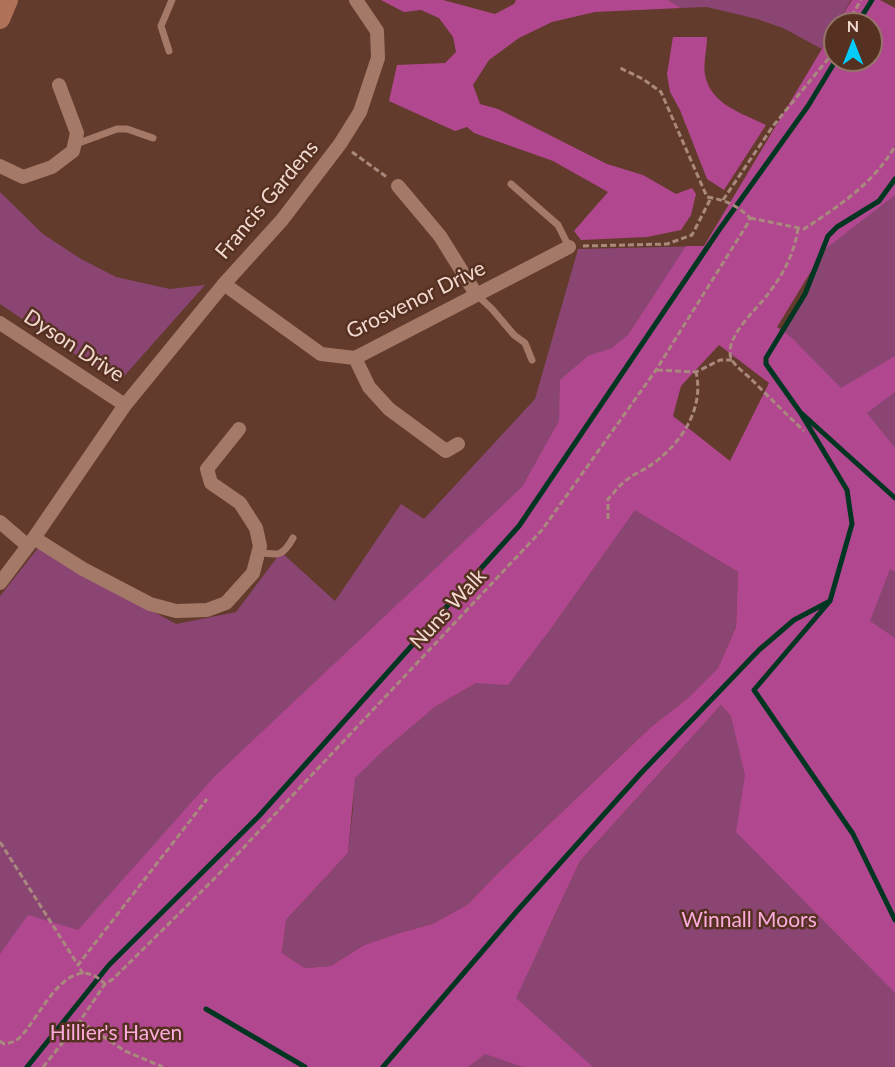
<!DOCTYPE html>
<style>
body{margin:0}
#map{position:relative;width:895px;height:1067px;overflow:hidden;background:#623b2c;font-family:Lato,sans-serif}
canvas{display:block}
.north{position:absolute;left:823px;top:12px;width:60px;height:60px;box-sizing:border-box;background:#563122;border:2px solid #947468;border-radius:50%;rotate:0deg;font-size:16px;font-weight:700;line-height:24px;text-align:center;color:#f2d9d0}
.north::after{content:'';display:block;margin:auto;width:21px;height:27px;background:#04cbf9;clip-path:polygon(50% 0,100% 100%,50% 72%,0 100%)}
</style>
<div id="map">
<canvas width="895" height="1067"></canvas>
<div class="north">N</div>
</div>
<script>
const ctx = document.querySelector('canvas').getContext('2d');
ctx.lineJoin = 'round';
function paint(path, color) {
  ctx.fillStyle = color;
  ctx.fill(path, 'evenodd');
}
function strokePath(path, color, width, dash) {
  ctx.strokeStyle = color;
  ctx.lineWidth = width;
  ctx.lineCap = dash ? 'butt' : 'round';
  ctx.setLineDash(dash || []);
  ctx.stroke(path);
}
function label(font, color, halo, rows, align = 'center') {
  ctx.font = font + ' Lato,sans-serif';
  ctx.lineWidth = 5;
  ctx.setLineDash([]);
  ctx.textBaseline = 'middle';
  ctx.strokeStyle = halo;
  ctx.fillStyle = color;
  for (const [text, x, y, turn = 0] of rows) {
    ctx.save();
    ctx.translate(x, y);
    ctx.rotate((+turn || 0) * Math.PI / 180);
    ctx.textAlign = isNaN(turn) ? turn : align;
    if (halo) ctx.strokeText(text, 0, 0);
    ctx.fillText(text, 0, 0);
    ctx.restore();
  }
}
paint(new Path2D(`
 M668 0H851L837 24H835L822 49 783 28 757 19 707 7 681 8Z
 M895 179V498L766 358 805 294 828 236Z
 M0 192 43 234 81 259 116 277 170 289 205 285 118 383 0 304Z
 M704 246 520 524 6 1067H0V596L38 548 176 624 236 612 281 552 335 601 401 504 424 519 535 399 578 249Z
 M635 509 738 572 736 627 718 668 688 698 651 727 498 873 467 905 432 924 399 933 364 945 331 966 305 968 282 953 286 920 348 853 353 808 354 778 383 751 435 707 476 683 555 623Z
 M895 525V1067H432L547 932 580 861 721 705 731 716Z`), '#8a4572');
paint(new Path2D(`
 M381 0H443L495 14 514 4 516 0H668L681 8 595 12 552 22 519 38 489 60 473 85 480 104 498 109 607 164 643 175 676 194 692 188 696 194 691 215 681 230 647 237 581 240 574 231 608 192 553 161 474 133 467 127 455 131 389 101 397 65 445 63 456 52 453 37 439 18 421 10 404 12Z
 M852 0H880L895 8V195L824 250 777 327 792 338 841 388 895 356V392L867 413 895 448V572L890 569 870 621 895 638V993L736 832 745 775 731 716 721 705 580 861 516 998 593 1067H523L485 1054 468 1067H0V954L28 915 78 930 214 777 522 487 559 421 560 380 588 356 612 348 628 335 686 246H704L835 27V60H871V24H837ZM719 345 769 383 730 461 673 416 681 386ZM635 510 738 572 736 627 718 668 688 698 651 727 498 873 467 905 432 924 399 933 364 945 331 966 305 968 282 953 286 920 348 853 355 778 383 751 435 707 476 683 508 685 555 623Z
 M673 37H707C707 49 703 64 705 75 711 105 742 113 766 125L724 190 707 179 680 110 670 92 667 74Z`), '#b1488f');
strokePath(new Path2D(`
 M857 24 872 0
 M895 179 879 201 837 227 828 236 805 294 766 358V364L800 412 895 498
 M800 412 847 490 852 524 830 601 754 690 853 834 895 920
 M206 1009 305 1067
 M27 1067 109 965 259 816 519 526 719 230 808 106 836 60
 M383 1067 517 911 642 772 759 650 794 620 830 601`), '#003521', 5);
strokePath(new Path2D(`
 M847 24 861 0
 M352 152 388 178
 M723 200 773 126 828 59 835 46
 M750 218 804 229C839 206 874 183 895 146
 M798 228C795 252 783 275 768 294 758 308 721 340 732 360 736 367 746 374 752 380 769 397 786 414 804 431
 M583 246 667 244 692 235 711 198
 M657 370 696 372 720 360H732
 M608 519V499C614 493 620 484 628 479 634 474 642 471 648 467 679 447 705 410 696 372
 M0 842 78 965
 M83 974 78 965 207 799
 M80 1021 125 1051 163 1067
 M0 1041 4 1044C9 1043 14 1042 18 1039 40 1020 67 946 105 984
 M43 1067 80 1021 105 984 113 979 215 878 542 530 656 370 748 223 750 218C737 205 725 200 707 197L661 92 643 79 618 67`), '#a9897d', 3, [6, 3]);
strokePath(new Path2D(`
 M169 51 161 26 172 0
 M76 144 117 129H127L153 138
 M511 184 558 225 569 247
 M476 294 492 309 514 335 525 343 532 360
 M259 552C279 556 283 556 293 538`), '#a57968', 7);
strokePath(new Path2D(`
 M0 166 23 177 52 167 73 151 77 133 59 85
 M398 186 440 236 476 294
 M224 284 321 354 355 358 569 247
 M0 323 125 405
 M355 358 369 387 389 409 446 451 458 444
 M0 522 28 546
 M34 538 83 569 150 604 176 611 207 610 226 603 253 573 260 546 256 528 240 503 211 483 207 469 239 429
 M0 583 34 538 125 405 224 284 282 220 340 144 360 112 378 58 377 31 356 0`), '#a57968', 14);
strokePath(new Path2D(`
 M0 19 8 0`), '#b07258', 20);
label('21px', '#f2d9d0', '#563122', [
 ["Francis Gardens",267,200,-50],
 ["Grosvenor Drive",416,300,-26],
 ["Dyson Drive",74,346,33],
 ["Nuns Walk",448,609,-47]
]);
label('21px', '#fcabdd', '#563122', [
 ["Winnall Moors",749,920],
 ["Hillier's Haven",116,1033]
]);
</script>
